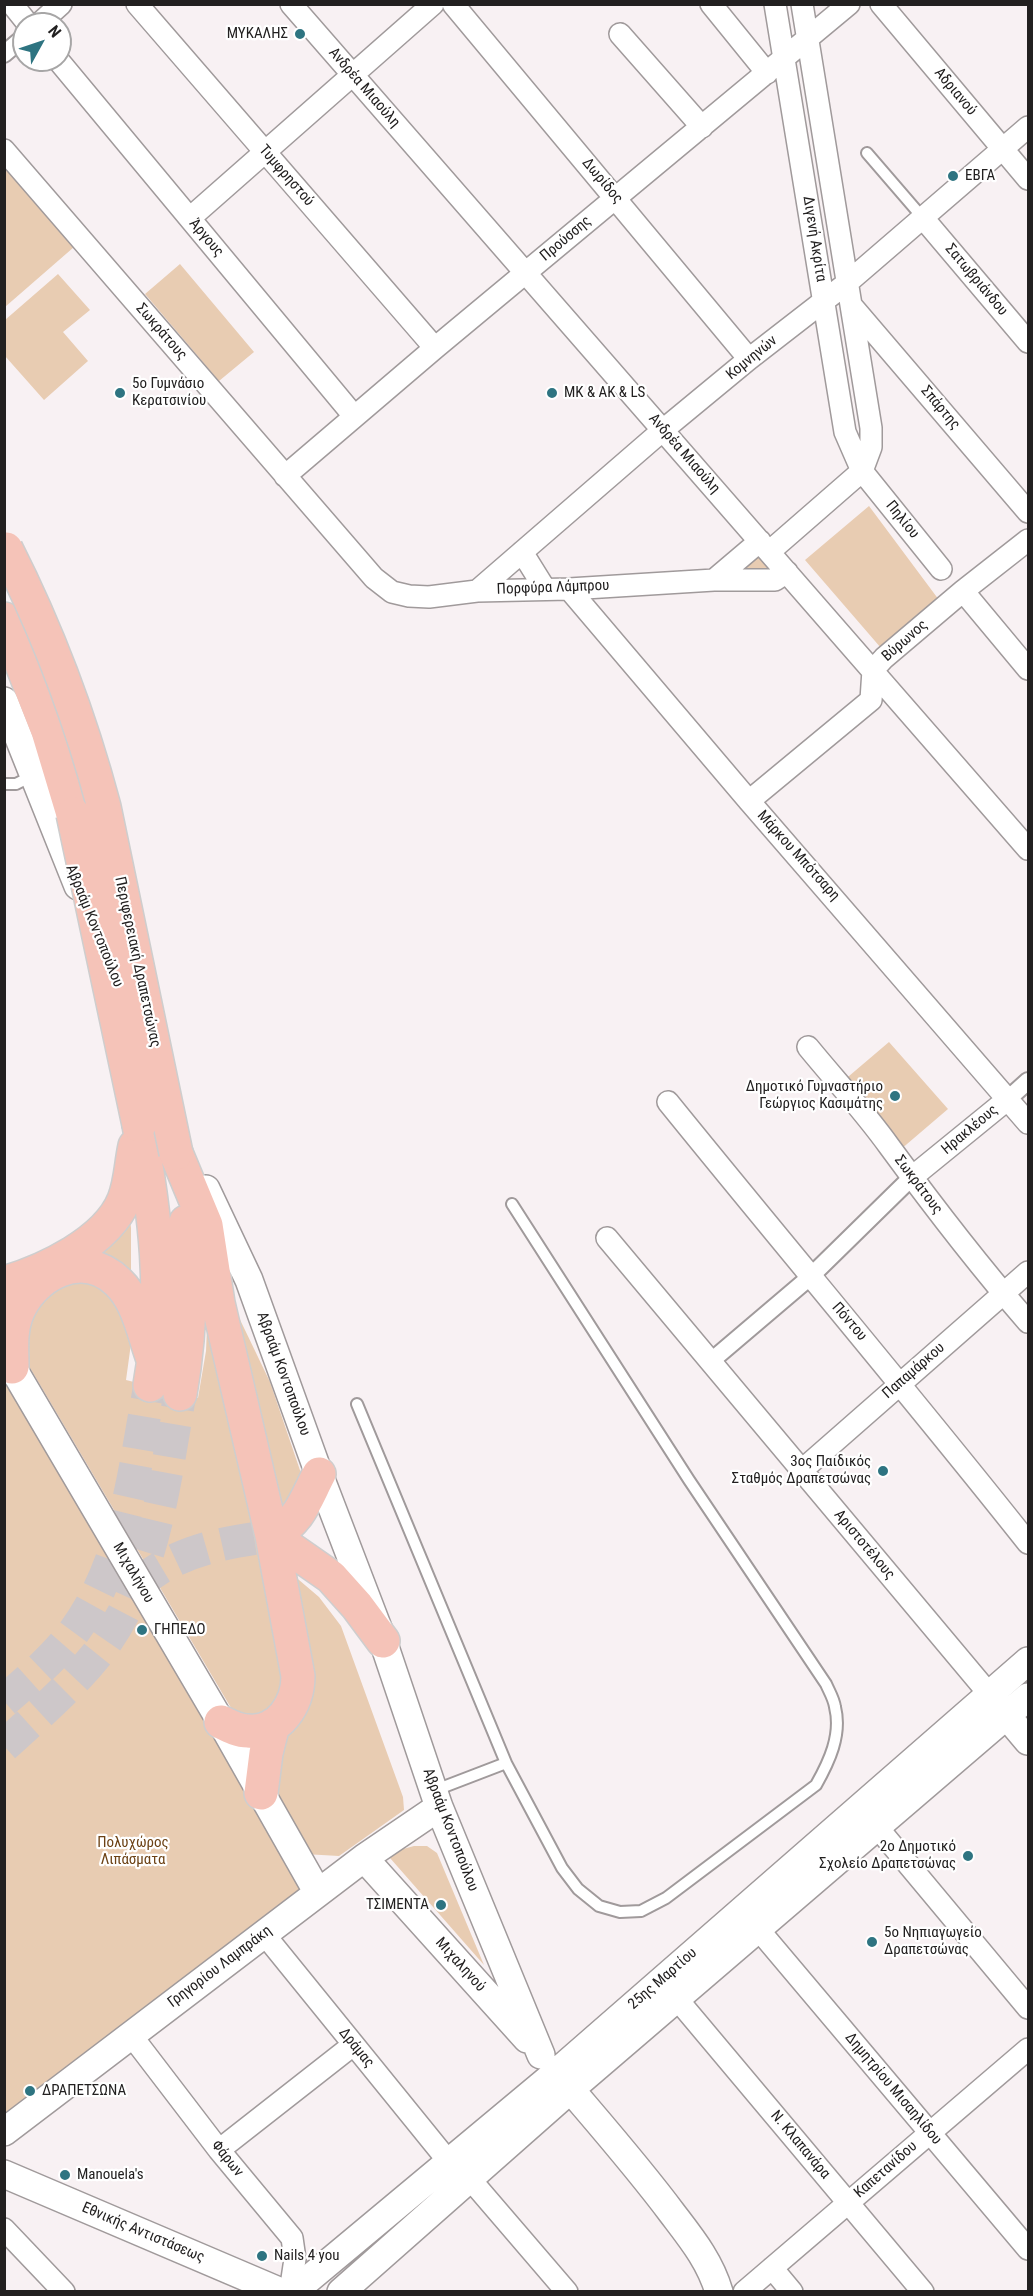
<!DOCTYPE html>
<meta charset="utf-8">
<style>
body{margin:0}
#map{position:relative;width:1033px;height:2296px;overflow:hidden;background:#f8f1f3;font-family:"Roboto Condensed",sans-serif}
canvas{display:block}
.frame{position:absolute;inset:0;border:6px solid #222020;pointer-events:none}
.north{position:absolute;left:12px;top:12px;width:60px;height:60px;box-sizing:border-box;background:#fff;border:2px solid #a7a6a6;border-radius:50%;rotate:50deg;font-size:16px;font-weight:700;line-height:24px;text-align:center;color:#222020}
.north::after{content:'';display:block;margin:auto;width:21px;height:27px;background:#2e7481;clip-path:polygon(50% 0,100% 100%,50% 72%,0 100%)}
</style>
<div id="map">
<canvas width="1033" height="2296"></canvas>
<div class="frame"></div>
<div class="north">N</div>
</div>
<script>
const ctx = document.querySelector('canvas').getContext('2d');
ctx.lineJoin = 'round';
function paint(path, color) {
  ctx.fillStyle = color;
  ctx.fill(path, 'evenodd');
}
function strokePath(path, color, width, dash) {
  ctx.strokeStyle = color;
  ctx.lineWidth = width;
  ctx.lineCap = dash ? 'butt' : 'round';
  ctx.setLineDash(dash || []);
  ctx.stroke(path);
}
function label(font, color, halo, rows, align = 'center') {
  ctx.font = font + ' "Roboto Condensed",sans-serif';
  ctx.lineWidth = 4.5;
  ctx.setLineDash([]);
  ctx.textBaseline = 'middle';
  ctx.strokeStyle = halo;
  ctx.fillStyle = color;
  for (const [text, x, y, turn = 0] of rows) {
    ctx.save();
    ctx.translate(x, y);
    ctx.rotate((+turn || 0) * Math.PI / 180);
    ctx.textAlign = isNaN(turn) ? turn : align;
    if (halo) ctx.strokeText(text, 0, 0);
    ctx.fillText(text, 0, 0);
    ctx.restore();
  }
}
paint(new Path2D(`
 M4 166 74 247 5 307H4Z
 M180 264 254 352 219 381 145 294Z
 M58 274 90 310 63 332 88 361 44 400 5 356V320Z
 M869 506 939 600 881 648 805 560Z
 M758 555 769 568 768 572 741 569Z
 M889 1042 948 1109 900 1150 842 1082Z
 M128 1203 131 1228V1290L90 1254Z
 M65 1281 108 1285 133 1329 126 1380 198 1398 206 1351 208 1305 293 1678 263 1718 234 1713 23 1356 28 1312Z
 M232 1303 270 1382 304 1482 280 1515Z
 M5 1370 306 1887 5 2114Z
 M292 1574 319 1597 341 1626 403 1797 404 1810 339 1856 304 1854 272 1799Z
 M414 1846H427L437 1853 484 1965 390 1858 403 1849Z`), '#e8ccb2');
strokePath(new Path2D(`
 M135 1587C174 1551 221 1543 272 1536
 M4 1701C28 1680 53 1659 73 1633 126 1562 134 1469 150 1385
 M4 1746C37 1716 71 1687 98 1653 155 1580 164 1482 180 1394`), '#cdc7c9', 33, [33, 16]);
const service = new Path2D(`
 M867 153 923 218
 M4 784H16L32 776
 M357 1404 506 1763 433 1791
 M506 1763 562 1868 578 1889 599 1906 620 1912 641 1911 666 1898 816 1785C829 1762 842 1735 835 1707 834 1699 829 1691 826 1684L689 1480 512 1204`);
const pedestrian = new Path2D(`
 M4 54 24 37
 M1008 1099 1028 1081
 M710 1362 810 1277 911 1178`);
const minor = new Path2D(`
 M12 4 28 24
 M137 4 435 348
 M291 4 1028 849
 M453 4 749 359
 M711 4 767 73
 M775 4 845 432 862 471 941 569
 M881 4 1028 179
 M39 24 61 4
 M620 34 702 127
 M58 60 354 416
 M4 150 374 578 392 592 409 596 429 597 477 591 569 589 714 580H775L787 572
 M190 218 433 4
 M923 218 1028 342
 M851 305 1028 512
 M285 476 435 348 849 4
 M522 552 545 589
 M769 552 862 471 871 447V428L802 4
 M714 580 760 541
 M569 589 749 801 1028 1123
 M477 591 663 430 749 359 847 283 1028 127
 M963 591 1028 669
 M749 801 871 700 873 670 884 658 963 591 1028 540
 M808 1047C835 1080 864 1111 889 1146 933 1206 979 1266 1028 1322
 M668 1102C787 1249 910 1394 1028 1543
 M911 1178 1008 1099
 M607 1238 990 1695
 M801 1471 1028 1272
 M877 1827 1028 2008
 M758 1929 1028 2249
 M264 1934 449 2162
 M677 1999 923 2292
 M131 2035 219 2150 292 2238 295 2259 290 2292
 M219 2150 353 2045
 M470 2179 567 2292
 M4 2229 64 2292
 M772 2268 792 2292
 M744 2292 1028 2049`);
const tertiary = new Path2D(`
 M4 701 78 886
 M206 1189 249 1280 319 1474 383 1641 439 1807 541 2055
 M4 1353 221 1722 318 1893
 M996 1703 1028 1741
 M364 1858 527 2039
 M560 2077C598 2122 637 2166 672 2213 691 2238 710 2261 719 2292
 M4 2132 364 1858 439 1807
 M4 2174 281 2292
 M293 2292 557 2072 1028 1661
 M341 2292 571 2089 1028 1697`);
const primary = new Path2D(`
 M4 619 48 731 73 814
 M139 1125C155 1212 166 1297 150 1385
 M176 1153 206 1225 218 1303 272 1536 298 1676C298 1704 279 1734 248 1731 238 1731 229 1726 221 1722
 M4 1283C45 1271 107 1242 124 1200 131 1183 131 1164 135 1146
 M12 1367C12 1349 10 1333 16 1316 31 1275 82 1247 118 1282 139 1302 144 1336 154 1362
 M180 1394C190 1337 192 1280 186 1222
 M319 1474C305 1501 300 1521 272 1536L331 1577 357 1606 383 1641
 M261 1793 266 1753 273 1725`);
strokePath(service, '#a09a9b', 14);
strokePath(pedestrian, '#a09a9b', 20);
strokePath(minor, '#a09a9b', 24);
strokePath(tertiary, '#a09a9b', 30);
strokePath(primary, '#cecece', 36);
strokePath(service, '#fff', 10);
strokePath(pedestrian, '#fff', 16);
strokePath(minor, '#fff', 21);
strokePath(tertiary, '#fff', 27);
strokePath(primary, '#f5c3b8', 33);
const primaryBridge = new Path2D(`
 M6 549C48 632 80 717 104 807L176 1153
 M73 814 139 1125`);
strokePath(primaryBridge, '#cecece', 36, []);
strokePath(primaryBridge, '#f5c3b8', 33);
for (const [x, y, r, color] of [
 [300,34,6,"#2e7481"],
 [953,176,6,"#2e7481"],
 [120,393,6,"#2e7481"],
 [552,393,6,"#2e7481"],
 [895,1096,6,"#2e7481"],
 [883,1471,6,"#2e7481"],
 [142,1630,6,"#2e7481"],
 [968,1856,6,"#2e7481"],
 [441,1905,6,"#2e7481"],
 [872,1942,6,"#2e7481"],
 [30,2091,6,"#2e7481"],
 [65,2175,6,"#2e7481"],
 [262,2256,6,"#2e7481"]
]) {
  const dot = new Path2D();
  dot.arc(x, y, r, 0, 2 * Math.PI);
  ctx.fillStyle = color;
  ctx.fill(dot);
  strokePath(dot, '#fff', 2);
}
label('15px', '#222020', '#fff', [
 ["ΜΥΚΑΛΗΣ",288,34,"right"],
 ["ΕΒΓΑ",965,176],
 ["5ο Γυμνάσιο",132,384],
 ["Κερατσινίου",132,401],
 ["MK & AK & LS",564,393],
 ["Δημοτικό Γυμναστήριο",883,1087,"right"],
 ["Γεώργιος Κασιμάτης",883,1104,"right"],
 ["3ος Παιδικός",871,1462,"right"],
 ["Σταθμός Δραπετσώνας",871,1479,"right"],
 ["ΓΗΠΕΔΟ",154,1630],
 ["2ο Δημοτικό",956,1847,"right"],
 ["Σχολείο Δραπετσώνας",956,1864,"right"],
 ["ΤΣΙΜΕΝΤΑ",429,1905,"right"],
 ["5ο Νηπιαγωγείο",884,1933],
 ["Δραπετσώνας",884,1950],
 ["ΔΡΑΠΕΤΣΩΝΑ",42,2091],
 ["Manouela's",77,2175],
 ["Nails 4 you",274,2256]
], 'left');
label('15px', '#222020', '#fff', [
 ["Ανδρέα Μιαούλη",364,88,49],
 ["Αδριανού",955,92,50],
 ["Τυμφρηστού",286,176,49],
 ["Δωρίδος",602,181,50],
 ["Άργους",206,238,50],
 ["Προύσσης",566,239,-40],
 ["Διγενή Ακρίτα",814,239,81],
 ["Σατωβριάνδου",976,280,50],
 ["Σωκράτους",161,332,49],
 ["Κομνηνών",752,358,-39],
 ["Σπάρτης",940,408,50],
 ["Ανδρέα Μιαούλη",684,454,49],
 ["Πηλίου",902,520,51],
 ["Πορφύρα Λάμπρου",553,588,-2],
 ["Βύρωνος",905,641,-41],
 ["Μάρκου Μπότσαρη",798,856,48],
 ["Αβραάμ Κοντοπούλου",94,926,68],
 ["Περιφερειακή Δραπετσώνας",137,962,78],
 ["Ηρακλέους",970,1130,-40],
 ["Σωκράτους",918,1185,53],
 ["Πόντου",849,1322,49],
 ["Παπαμάρκου",914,1371,-41],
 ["Αβραάμ Κοντοπούλου",283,1374,70],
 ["Αριστοτέλους",864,1545,50],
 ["Μιχαλήνου",133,1573,60],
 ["Αβραάμ Κοντοπούλου",450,1830,69],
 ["Μιχαληνού",460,1965,48],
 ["Γρηγορίου Λαμπράκη",220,1967,-37],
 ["25ης Μαρτίου",663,1979,-41],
 ["Δράμας",356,2048,51],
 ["Δημητρίου Μισαηλίδου",893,2089,50],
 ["Ν. Κλαπανάρα",800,2145,50],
 ["Φάρων",227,2159,51],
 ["Καπετανίδου",886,2170,-41],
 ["Εθνικής Αντιστάσεως",143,2233,23]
]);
label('15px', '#6c4215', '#fff', [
 ["Πολυχώρος",133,1843],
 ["Λιπάσματα",133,1860]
]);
</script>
